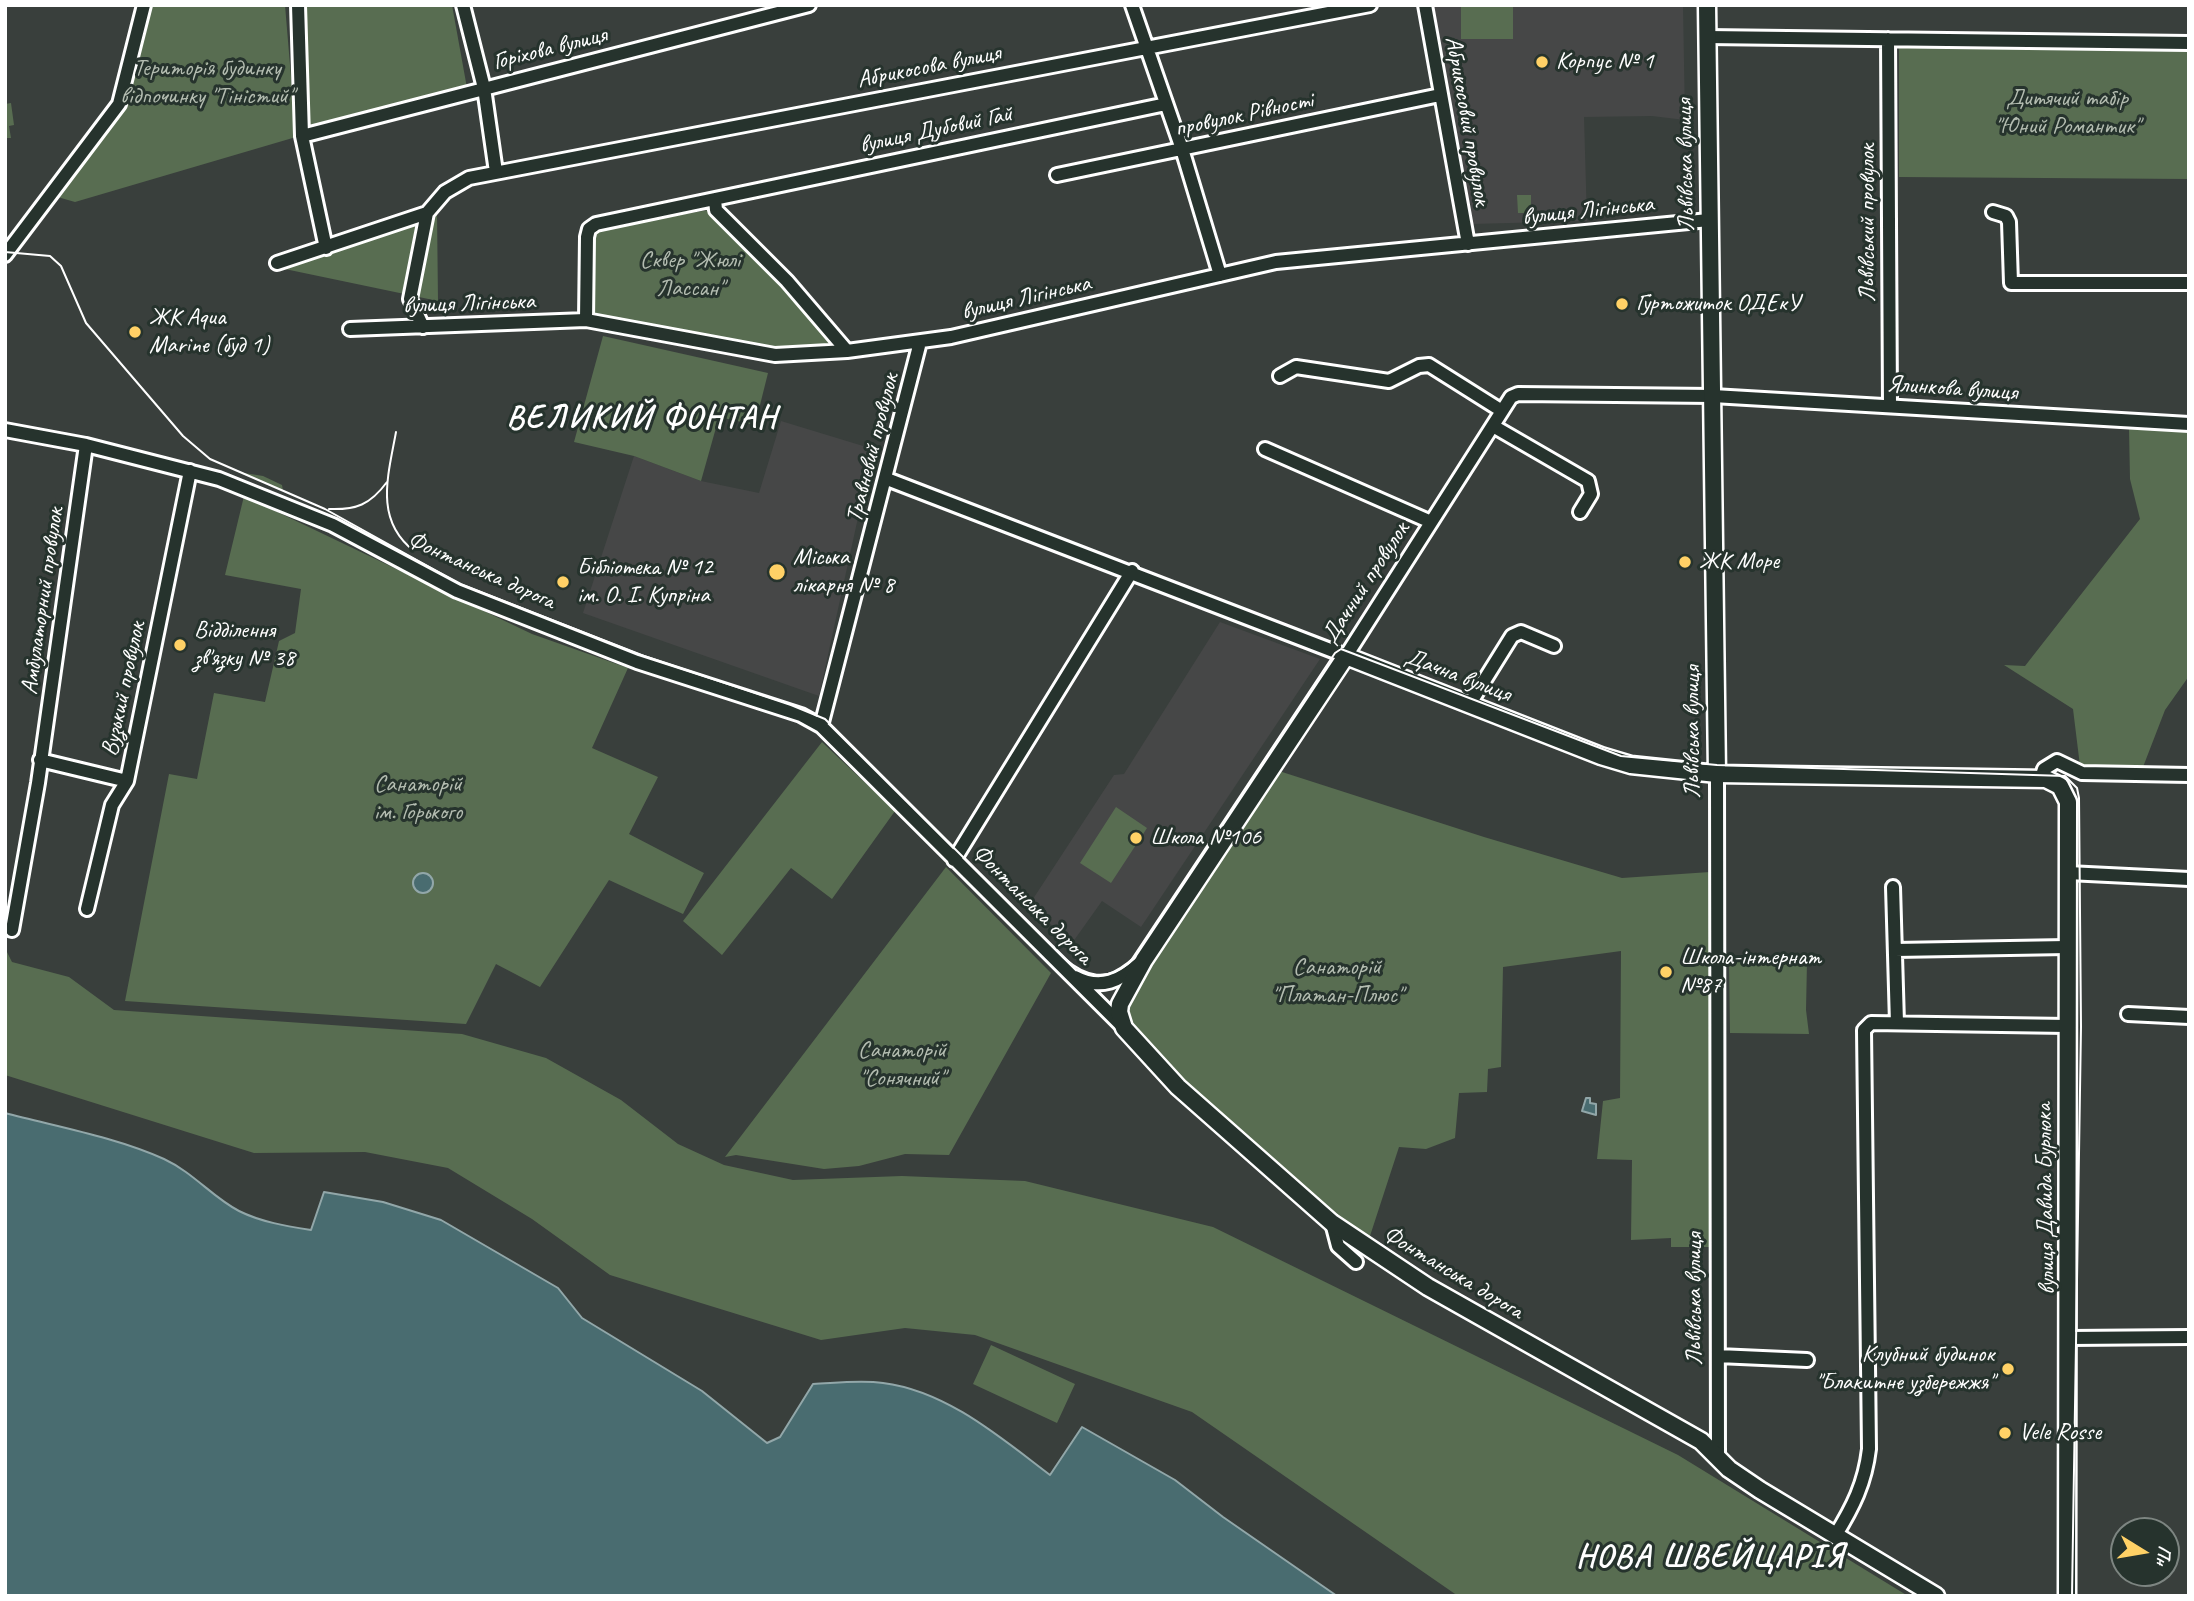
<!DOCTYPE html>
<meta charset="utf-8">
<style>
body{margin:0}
#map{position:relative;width:2194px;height:1601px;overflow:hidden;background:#393f3c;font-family:Caveat,sans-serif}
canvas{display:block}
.frame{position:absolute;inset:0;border:7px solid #fff;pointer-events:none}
.north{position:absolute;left:2110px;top:1517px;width:70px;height:70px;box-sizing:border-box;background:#26332d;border:2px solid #7d8581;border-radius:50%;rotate:101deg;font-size:19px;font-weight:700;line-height:28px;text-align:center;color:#fff}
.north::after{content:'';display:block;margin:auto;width:24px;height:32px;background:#ffd166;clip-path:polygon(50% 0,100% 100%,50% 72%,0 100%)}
</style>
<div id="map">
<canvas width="2194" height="1601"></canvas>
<div class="frame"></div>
<div class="north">Пн</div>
</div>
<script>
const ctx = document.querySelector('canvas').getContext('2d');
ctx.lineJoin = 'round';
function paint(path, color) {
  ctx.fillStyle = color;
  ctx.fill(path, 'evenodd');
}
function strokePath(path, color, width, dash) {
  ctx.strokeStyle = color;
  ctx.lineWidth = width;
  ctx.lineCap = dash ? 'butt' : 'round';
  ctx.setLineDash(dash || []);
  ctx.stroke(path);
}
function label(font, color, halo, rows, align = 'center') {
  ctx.font = font + ' Caveat,sans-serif';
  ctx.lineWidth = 6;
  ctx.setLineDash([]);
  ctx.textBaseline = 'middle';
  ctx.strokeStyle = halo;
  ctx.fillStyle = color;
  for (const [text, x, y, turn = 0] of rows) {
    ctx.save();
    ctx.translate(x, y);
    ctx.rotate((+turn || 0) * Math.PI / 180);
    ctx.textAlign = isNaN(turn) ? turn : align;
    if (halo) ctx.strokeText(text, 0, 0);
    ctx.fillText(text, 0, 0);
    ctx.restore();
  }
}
paint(new Path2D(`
 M1432 5H1683L1685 120 1652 116 1584 117 1587 221 1471 224Z
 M781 421 873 449 819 696 583 613 634 456 701 481 759 493Z
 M1220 622 1320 659 1141 927 1102 901 1070 946 1031 902 1114 775 1124 774Z`), '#464747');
paint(new Path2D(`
 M146 5H285L296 137 75 202 54 196 122 106Z
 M300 5H452L467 88 305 132Z
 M1461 5H1513V39H1461Z
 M1899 45 2189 50V179L1899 177Z
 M11 103 14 125 9 126 11 138H5V104Z
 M1517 195H1531V213H1518Z
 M714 209 846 349 776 353 591 319 587 231Z
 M437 212 438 301 280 268Z
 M603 336 768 373 755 425 719 417 701 481 634 456 574 442Z
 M2129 428H2189V676L2165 710 2143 767 2080 766 2073 709 2004 665 2025 666 2140 519 2130 479Z
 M238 472 263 476 282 485 283 491Z
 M244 496 532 634 628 668 592 748 658 777 629 834 704 873 683 914 609 880 540 987 496 964 466 1024 125 1001 169 774 197 779 214 693 265 702 279 641 295 633 301 589 225 575Z
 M822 742 895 811 832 899 791 868 722 955 683 921Z
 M1279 771 1484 837 1622 878 1710 872 1712 1247H1671V1238L1631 1240 1632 1160 1597 1159 1603 1101 1620 1098 1621 951 1503 967 1501 1067 1488 1069 1487 1092 1459 1093 1455 1138 1426 1149 1399 1147 1369 1239 1355 1232 1186 1085 1124 1018 1126 1003Z
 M1116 807 1147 828 1111 883 1080 863Z
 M946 867 1051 973 949 1155 905 1154 859 1166 824 1169 736 1155 725 1157Z
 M5 948 12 962 69 977 114 1010 462 1034 546 1058 621 1100 678 1144 724 1165 793 1180 902 1176 1025 1181 1213 1227 1678 1455 1908 1596H1458L1192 1412 975 1335 905 1328 821 1340 610 1275 532 1219 448 1168 365 1152 254 1153 5 1075Z
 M1729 961 1807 962 1806 1010 1809 1034 1730 1033Z
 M991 1345 1075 1384 1057 1423 973 1384Z`), '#586d51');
const water = new Path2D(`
 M413 883a10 10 0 1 1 20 0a10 10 0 1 1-20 0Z
 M1586 1098H1590V1103L1596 1104V1115L1582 1111Z
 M5 1113C58 1127 115 1137 164 1159 194 1173 212 1197 239 1211 261 1222 286 1226 311 1230L324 1192 383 1202 441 1220 558 1288 582 1318 702 1391 767 1443 780 1437 813 1384C836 1383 860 1380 883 1383 947 1391 1001 1438 1050 1475L1082 1427 1175 1480 1223 1517 1337 1596H5Z`);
paint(water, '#496c70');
strokePath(water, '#92a7a9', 2);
const minor = new Path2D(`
 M298 5 302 136 326 248
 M463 5 484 88 496 172
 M1132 5 1182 149 1220 275
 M1425 5 1468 244
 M1707 37 2189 43
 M1888 39 1890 406
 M302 136 809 5
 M1057 175 1440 95
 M715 199 716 210 787 281 847 351
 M1993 212 2006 216 2009 222 2011 283H2189
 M5 255 119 104 144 5
 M277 263 427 213
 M586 320 587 237 589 229 596 224 1166 104
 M423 327 410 299 427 213 445 192 469 178 1370 5
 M350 329 586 320 775 355 847 351 951 337 1276 262 1709 220
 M1280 376 1296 367 1389 381 1419 366 1429 365 1502 411
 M1493 426 1588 481 1591 494 1580 512
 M5 430 86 445 219 479 333 525 457 591 637 662 801 715 821 726 1123 1027
 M1265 449 1431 522
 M887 479 1346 656 1511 397 1518 394 1713 396 2189 424
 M1469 705 1512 636 1521 632 1554 646
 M821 726 920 342
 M40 760 127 781
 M1717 774 1718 1458
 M2041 779 2044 769 2057 761 2082 773 2189 775
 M954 860 1132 571
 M2068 873 2189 879
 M1893 887 1897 1023
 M87 909 112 805 127 781 190 471
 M12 930 38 783 86 445
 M1895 950 2067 947
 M1075 977C1101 991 1121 980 1140 963
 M2128 1014 2189 1017
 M1332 1223 1338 1246 1356 1262
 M2070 1338 2189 1337
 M1718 1356 1807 1360
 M1835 1536C1853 1507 1865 1483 1869 1449L1864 1030 1871 1023 2067 1026`);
const major = new Path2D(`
 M1707 5 1717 774
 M1936 1596 1760 1490 1729 1469 1701 1441 1428 1287 1332 1223 1178 1087 1124 1028 1119 1012 1120 1004 1144 960 1346 656 1601 756 1631 765 1717 774 2046 779 2060 786 2068 802 2067 1596`);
strokePath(minor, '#fff', 18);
strokePath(major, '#fff', 21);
strokePath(minor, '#26332d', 12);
strokePath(major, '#26332d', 16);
strokePath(new Path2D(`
 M5 252 50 256 61 266 86 323 183 436 210 459 325 509 460 584 644 656 791 705 825 719 1064 958C1086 977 1107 982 1130 962L1335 653 1341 649 1621 756 1717 765 2065 776 2077 788 2079 798 2081 1027 2072 1596
 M396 432C388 476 374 520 414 551
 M329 509C356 510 370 505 387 482`), '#fff', 2);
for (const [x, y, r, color] of [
 [1542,62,7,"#ffd166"],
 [1622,304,7,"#ffd166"],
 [135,332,7,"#ffd166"],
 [1685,562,7,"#ffd166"],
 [777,572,9,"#ffd166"],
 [563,582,7,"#ffd166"],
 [180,645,7,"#ffd166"],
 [1136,838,7,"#ffd166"],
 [1666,972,7,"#ffd166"],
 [2008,1369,7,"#ffd166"],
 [2005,1433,7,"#ffd166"]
]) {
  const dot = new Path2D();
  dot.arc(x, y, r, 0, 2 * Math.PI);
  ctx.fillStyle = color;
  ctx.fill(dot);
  strokePath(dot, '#26332d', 2.5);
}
label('24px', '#fff', '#26332d', [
 ["Горіхова вулиця",550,49,-14],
 ["Абрикосова вулиця",929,67,-11],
 ["провулок Рівності",1244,115,-12],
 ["Абрикосовий провулок",1467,121,80],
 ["вулиця Дубовий Гай",936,130,-12],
 ["Львівська вулиця",1686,165,-91],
 ["вулиця Лігінська",1588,211,-6],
 ["Львівський провулок",1868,223,-90],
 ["вулиця Лігінська",1026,298,-13],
 ["вулиця Лігінська",469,304,-2],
 ["Ялинкова вулиця",1952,389,4],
 ["Травневий провулок",873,448,-76],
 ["Фонтанська дорога",481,571,24],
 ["Дачний провулок",1366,583,-57],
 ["Амбулаторний провулок",43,601,-82],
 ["Дачна вулиця",1458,676,21],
 ["Вузький провулок",124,689,-78],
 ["Львівська вулиця",1693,732,-90],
 ["Фонтанська дорога",1032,905,45],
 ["вулиця Давида Бурлюка",2046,1199,-91],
 ["Фонтанська дорога",1453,1273,31],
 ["Львівська вулиця",1695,1299,-90]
]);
label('24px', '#fff', '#26332d', [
 ["Корпус № 1",1556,62],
 ["Гуртожиток ОДЕкУ",1636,304],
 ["ЖК Aqua",149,318],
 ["Marine (буд 1)",149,346],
 ["Міська",793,558],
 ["лікарня № 8",793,586],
 ["ЖК Море",1699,562],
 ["Бібліотека № 12",577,568],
 ["ім. О. І. Купріна",577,596],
 ["Відділення",194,631],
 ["зв'язку № 38",194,659],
 ["Школа №106",1150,838],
 ["Школа-інтернат",1680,958],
 ["№87",1680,986],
 ["Клубний будинок",1994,1355,"right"],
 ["\"Блакитне узбережжя\"",1994,1383,"right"],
 ["Vele Rosse",2019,1433]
], 'left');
label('24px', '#b4bdb1', '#26332d', [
 ["Територія будинку",207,69],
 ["відпочинку \"Тіністий\"",207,97],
 ["Дитячий табір",2067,99],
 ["\"Юний Романтик\"",2067,127],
 ["Сквер \"Жюлі",690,261],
 ["Лассан\"",690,289],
 ["Cанаторій",418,785],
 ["ім. Горького",418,813],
 ["Санаторій",1337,968],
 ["\"Платан-Плюс\"",1337,996],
 ["Санаторій",902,1051],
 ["\"Сонячний\"",902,1079]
]);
ctx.letterSpacing = '2px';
label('bold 32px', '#fff', '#26332d', [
 ["ВЕЛИКИЙ ФОНТАН",642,419],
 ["НОВА ШВЕЙЦАРІЯ",1711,1558]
]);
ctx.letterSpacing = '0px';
</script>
